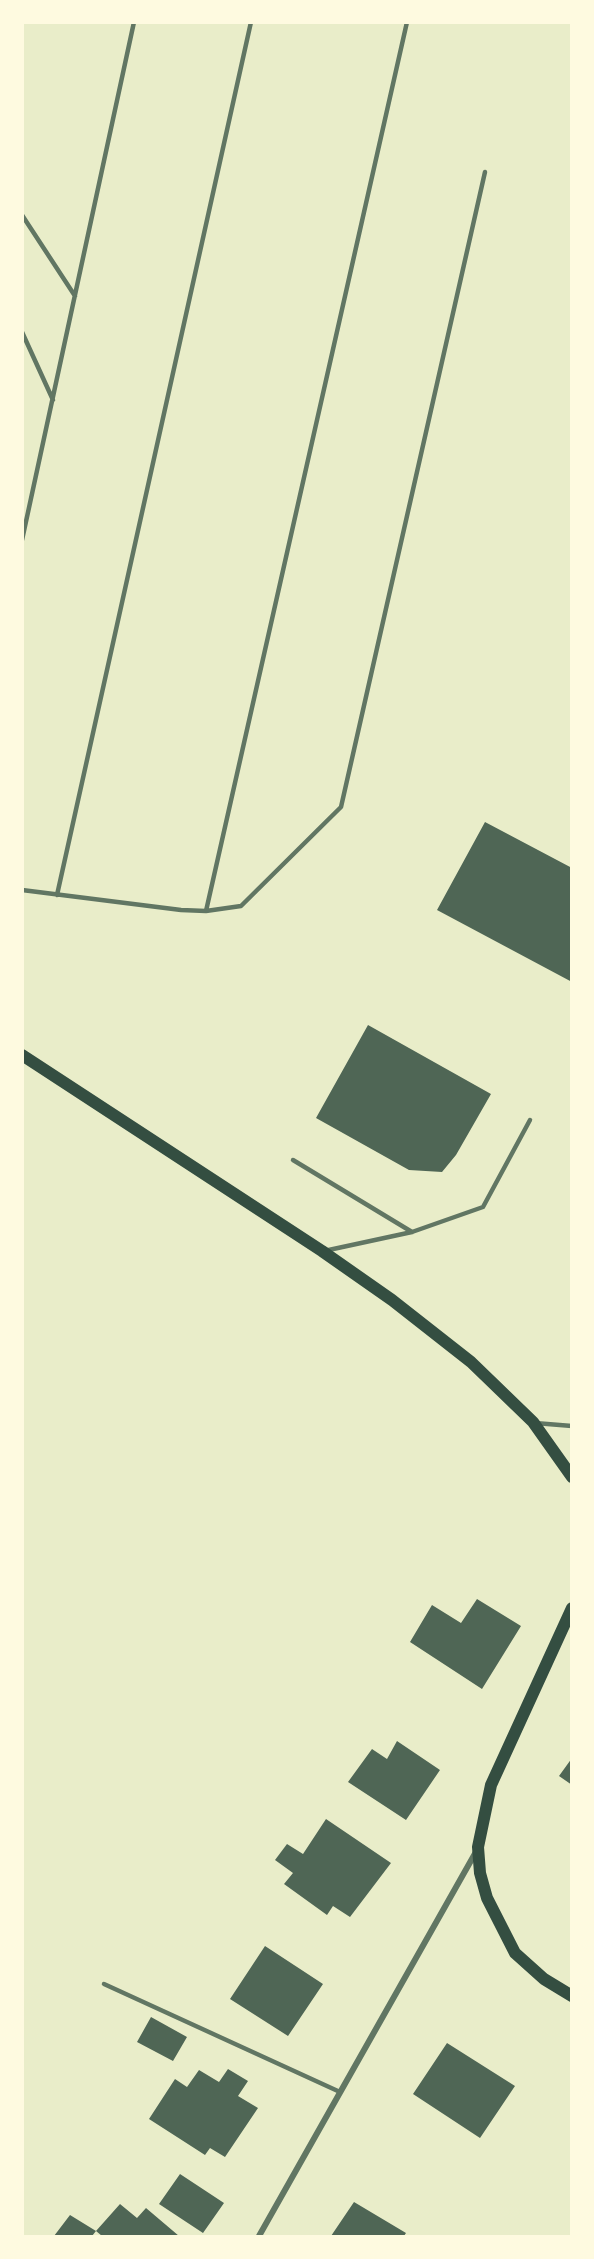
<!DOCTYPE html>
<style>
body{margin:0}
#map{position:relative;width:594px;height:2259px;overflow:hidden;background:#e9edc9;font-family:"Exo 2",sans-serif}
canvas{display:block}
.frame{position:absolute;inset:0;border:24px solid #fefae0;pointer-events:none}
</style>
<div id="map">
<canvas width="594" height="2259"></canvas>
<div class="frame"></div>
</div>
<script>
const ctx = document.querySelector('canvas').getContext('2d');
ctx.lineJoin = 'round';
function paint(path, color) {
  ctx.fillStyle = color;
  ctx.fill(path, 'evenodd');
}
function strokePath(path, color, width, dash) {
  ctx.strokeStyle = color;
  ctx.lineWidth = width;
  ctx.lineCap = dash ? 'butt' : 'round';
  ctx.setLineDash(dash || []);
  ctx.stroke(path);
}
paint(new Path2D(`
 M485 822 572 868V982L437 910Z
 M368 1025 491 1094 456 1155 442 1172 409 1170 316 1118Z
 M477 1599 521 1626 482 1689 410 1642 432 1605 461 1623Z
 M397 1741 440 1770 406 1820 348 1782 372 1749 387 1759Z
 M572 1758V1785L559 1776Z
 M326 1819 391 1863 350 1917 333 1906 327 1915 284 1884 293 1873 275 1860 287 1844 303 1854Z
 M265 1946 323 1984 288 2036 230 1999Z
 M151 2017 187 2037 173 2061 137 2042Z
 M447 2043 515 2086 480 2138 413 2094Z
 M228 2069 248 2081 238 2096 258 2108 225 2157 210 2148 205 2155 149 2119 175 2079 187 2087 199 2070 219 2082Z
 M180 2174 224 2203 203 2233 159 2204Z
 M354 2202 406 2233 404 2236H331Z
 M120 2204 137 2218 146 2208 179 2236H102L96 2231Z
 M70 2215 96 2231 92 2236H54Z`), '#4f6655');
strokePath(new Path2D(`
 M22 215 75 296
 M22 332 53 400
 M22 540 134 22
 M22 890 181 910 206 911 407 22
 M57 895 251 22
 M206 911 241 906 341 807 485 172
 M293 1160 412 1232
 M324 1251 412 1232 483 1207 530 1120
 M535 1423 572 1426
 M104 1984 340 2092`), '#617663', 4.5);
strokePath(new Path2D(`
 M259 2236 477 1850`), '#617663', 6);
strokePath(new Path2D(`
 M22 1055 322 1251 392 1300 471 1362 533 1422 572 1477
 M572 1608 491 1785 478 1847 480 1873 487 1898 515 1953 544 1979 572 1996`), '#344e41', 12);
</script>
